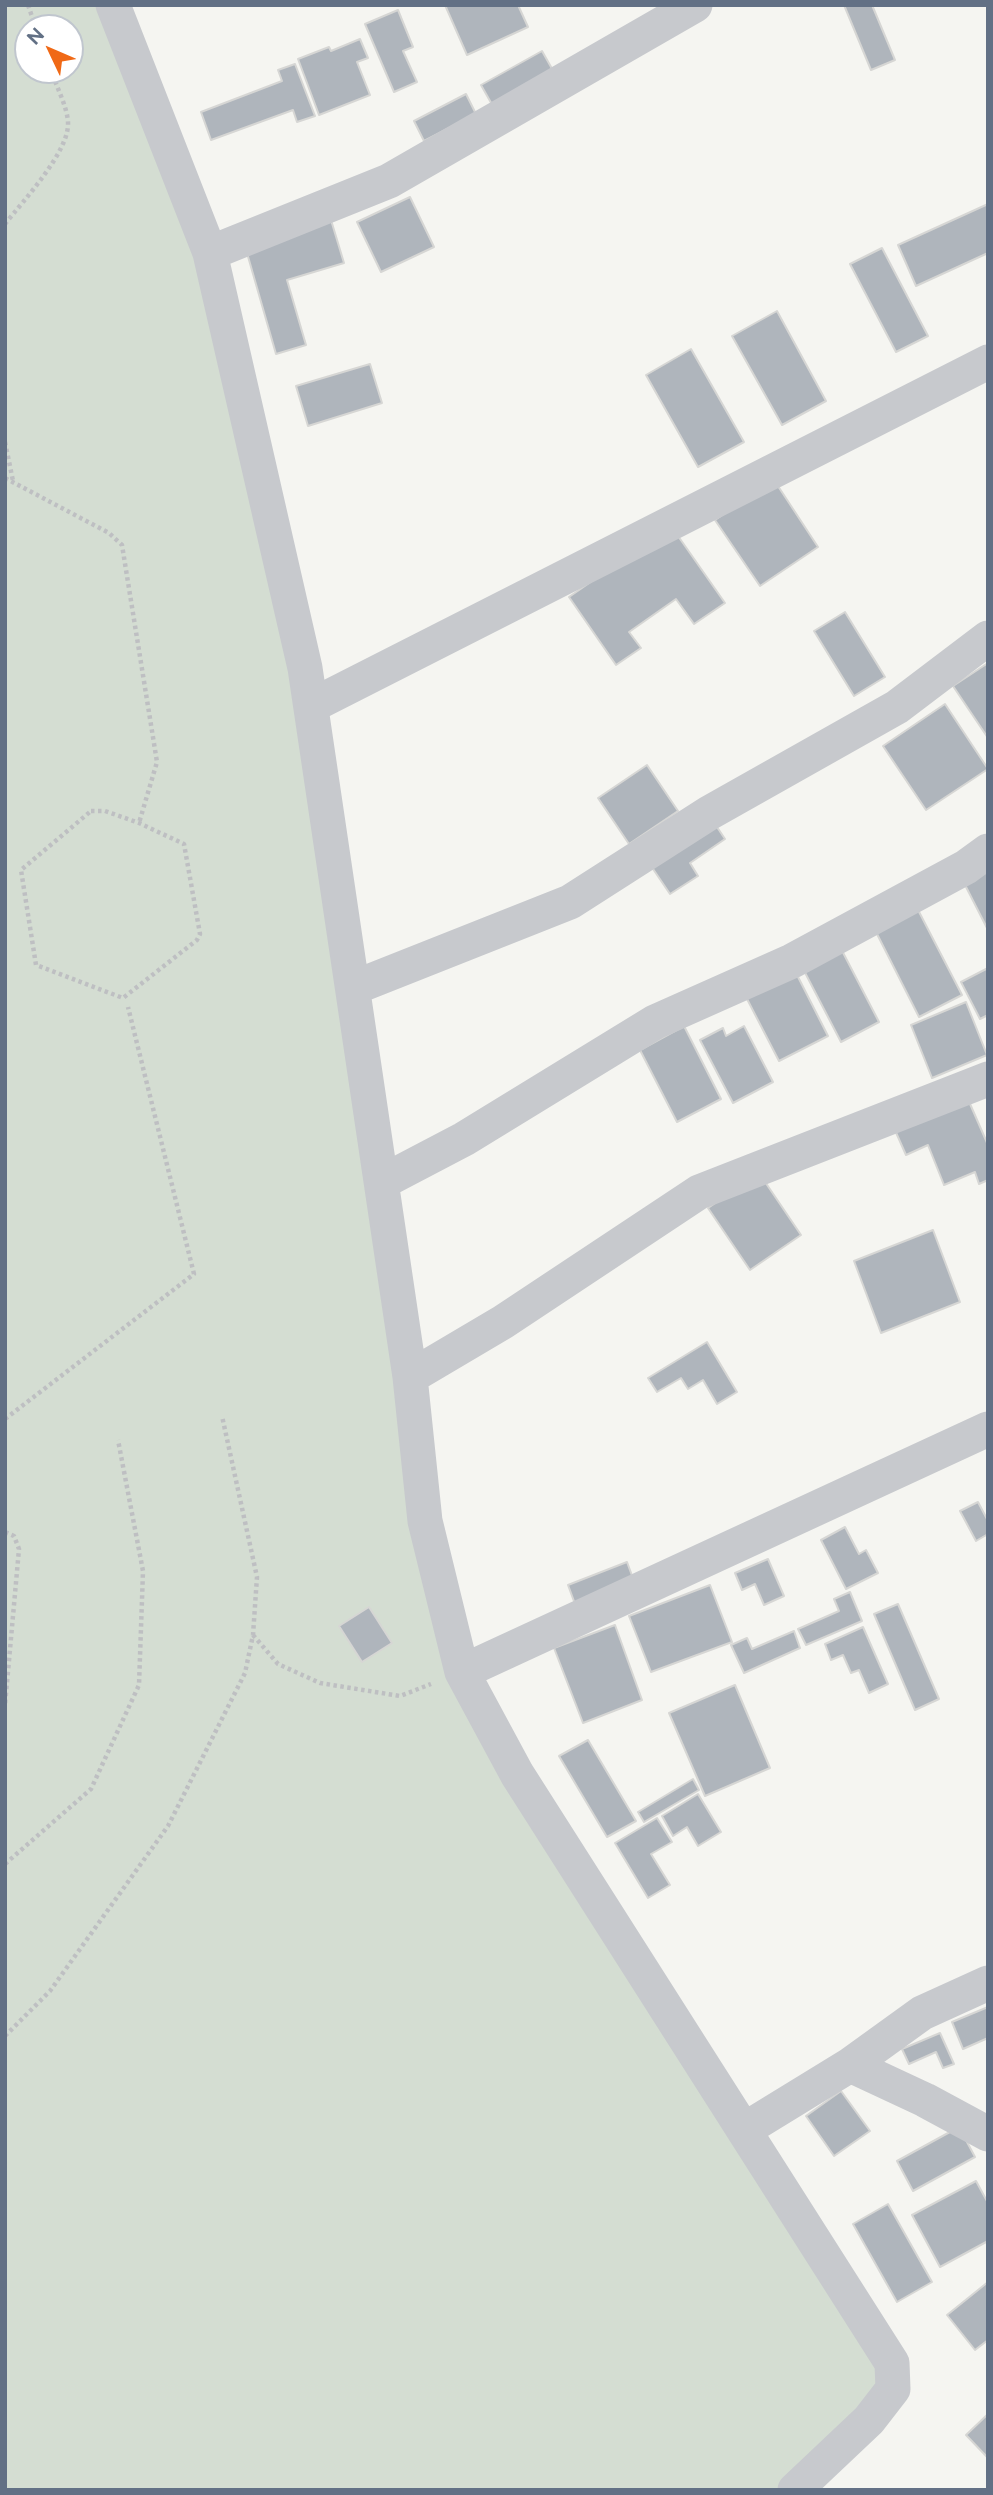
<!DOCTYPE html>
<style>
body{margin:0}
#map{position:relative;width:993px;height:2495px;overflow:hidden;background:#f5f5f1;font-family:Raleway,sans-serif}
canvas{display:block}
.frame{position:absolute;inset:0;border:7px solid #627085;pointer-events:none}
.north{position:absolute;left:14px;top:14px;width:70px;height:70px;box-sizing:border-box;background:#fff;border:2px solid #c0c6ce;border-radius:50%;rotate:314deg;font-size:19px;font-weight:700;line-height:28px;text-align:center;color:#627085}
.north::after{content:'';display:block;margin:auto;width:24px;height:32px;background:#f06916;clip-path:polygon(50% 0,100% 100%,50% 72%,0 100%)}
</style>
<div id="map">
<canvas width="993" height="2495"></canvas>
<div class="frame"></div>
<div class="north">N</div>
</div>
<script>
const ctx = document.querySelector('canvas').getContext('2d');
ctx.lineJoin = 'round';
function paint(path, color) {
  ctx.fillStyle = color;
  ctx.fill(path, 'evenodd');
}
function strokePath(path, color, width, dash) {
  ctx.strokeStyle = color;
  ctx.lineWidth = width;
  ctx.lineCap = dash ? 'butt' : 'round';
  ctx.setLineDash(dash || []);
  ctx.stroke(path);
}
paint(new Path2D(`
 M5 5H113L245 414 462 1672 892 2363 795 2490H5ZM28 28H70V70H28Z`), '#d4ddd2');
const building = new Path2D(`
 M445 5H518L528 27 467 55Z
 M844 5H872L895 60 871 70Z
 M398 10 413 47 403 51 417 82 394 92 365 24Z
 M360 39 368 58 357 62 370 95 319 115 298 59 329 47 331 51Z
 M542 51 555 74 494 108 481 85Z
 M295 64 315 116 297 122 293 110 211 140 201 112 282 81 278 70Z
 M466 94 476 114 424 141 414 121Z
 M410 197 434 247 381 272 357 222Z
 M988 204V253L916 286 898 245Z
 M331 220 344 263 287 280 306 345 276 354 245 246Z
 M882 248 928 336 896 352 850 264Z
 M777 311 826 401 782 425 732 336Z
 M691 349 744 442 698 467 646 375Z
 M370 364 382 403 308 426 296 386Z
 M774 480 818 547 760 586 715 520Z
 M671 526 725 603 694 624 676 599 629 632 641 648 616 665 569 597Z
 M845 612 885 677 854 696 814 631Z
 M988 663V738L953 686Z
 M945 704 988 769 926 810 883 746Z
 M647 765 678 811 629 844 598 798Z
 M713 821 725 839 690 863 698 876 670 894 649 863Z
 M988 866V930L962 879Z
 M916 906 962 995 919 1017 874 928Z
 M837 941 879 1022 841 1042 799 961Z
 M988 968V1015L980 1019 961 982Z
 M794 969 828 1036 779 1061 745 995Z
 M966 1002 987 1055 932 1078 911 1025Z
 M684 1026 721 1099 677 1122 640 1050Z
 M744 1026 773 1082 733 1103 700 1040 723 1028 726 1036Z
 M967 1097 988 1145V1180L979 1184 975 1172 944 1185 928 1145 906 1155 894 1128Z
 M759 1173 801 1235 750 1270 708 1208Z
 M933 1230 960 1302 881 1333 854 1261Z
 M707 1342 737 1392 717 1404 703 1380 688 1389 681 1378 657 1392 648 1378Z
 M978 1502 988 1521V1534L976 1541 960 1511Z
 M845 1527 859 1554 866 1550 878 1573 846 1589 821 1540Z
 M768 1559 784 1596 764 1605 755 1584 742 1590 735 1573Z
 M627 1562 634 1581 575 1604 568 1585Z
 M710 1585 732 1642 651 1672 629 1616Z
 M850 1592 862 1621 806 1645 798 1629 839 1611 834 1599Z
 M898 1604 939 1699 915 1710 874 1614Z
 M369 1607 392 1643 362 1662 339 1626Z
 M615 1625 642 1700 583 1723 554 1648Z
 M863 1627 888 1684 869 1693 859 1670 851 1673 843 1655 831 1660 825 1644Z
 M794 1631 800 1648 744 1673 731 1645 747 1638 752 1649Z
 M735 1685 770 1768 705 1796 669 1713Z
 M588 1740 636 1821 607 1837 559 1756Z
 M693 1779 699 1790 644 1822 638 1812Z
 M698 1794 721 1832 698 1846 687 1827 673 1836 662 1816Z
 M657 1818 672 1842 651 1854 670 1885 648 1898 615 1843Z
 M988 2007V2038L963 2049 952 2022Z
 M940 2033 954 2064 943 2068 936 2052 909 2064 902 2049Z
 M841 2091 870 2131 834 2156 806 2116Z
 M959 2127 975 2157 913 2191 897 2161Z
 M976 2181 988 2203V2241L940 2267 912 2215Z
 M888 2204 932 2282 897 2302 853 2224Z
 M988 2282V2340L975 2350 947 2315Z
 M988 2414V2458L966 2435Z`);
paint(building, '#afb5bc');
strokePath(building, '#d6d6d4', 2);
strokePath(new Path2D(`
 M28 5 36 28
 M5 224C23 201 70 151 68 122 67 106 56 86 51 70
 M5 442 13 481
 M5 478 109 533 122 545 157 762 139 823
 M91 811H105L139 823 184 844 200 934 197 940 123 998 36 965 21 870Z
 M5 1419 194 1274 128 1007
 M5 1532 14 1536 19 1549 5 1705
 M253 1635 278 1664 320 1683 400 1696 431 1684
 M5 1864 91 1789 139 1685 143 1571 118 1440
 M5 2036 50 1991 168 1826 245 1673 253 1635 257 1577 222 1416`), '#bebfc2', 4.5, [3.5, 3.5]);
strokePath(new Path2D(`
 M113 5 210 253 305 668 410 1377 425 1521 462 1672 517 1774 892 2363 893 2389 869 2420 795 2490
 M210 253 389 181 695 5
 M311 706 988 362
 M353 988 570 902 709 813 897 707 988 638
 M382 1182 464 1139 655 1022 792 961 966 867 988 851
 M410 1377 503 1322 699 1192 988 1079
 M462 1672 988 1429
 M850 2065 925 2100 988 2134
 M744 2130 850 2065 922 2013 988 1983`), '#c7c9cd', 35);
</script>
